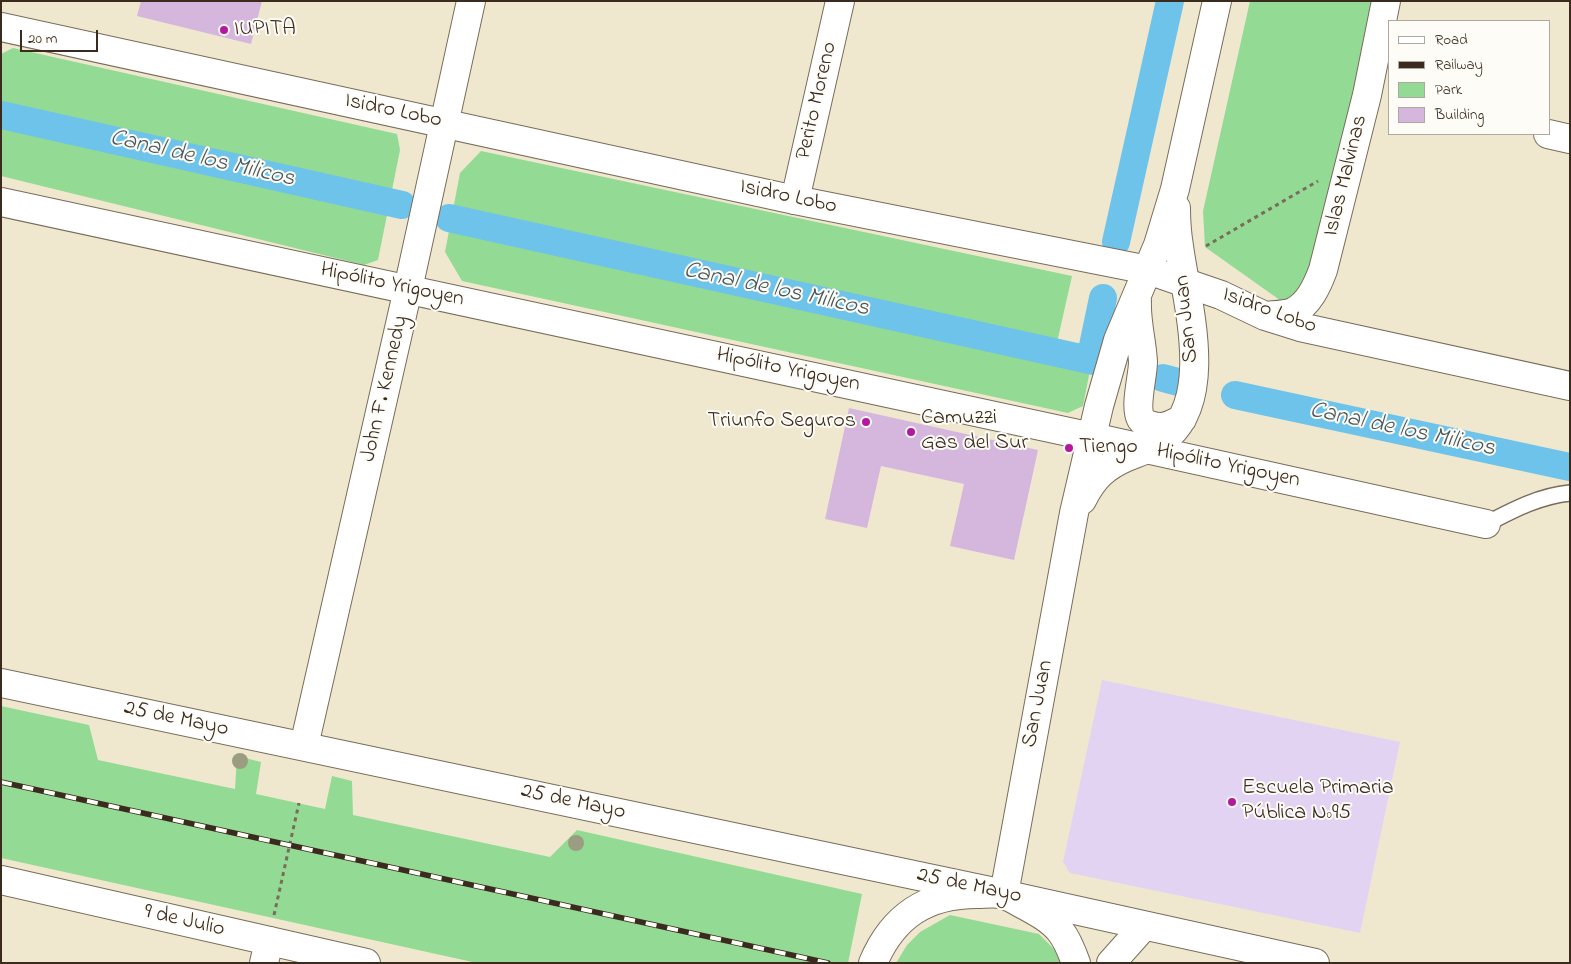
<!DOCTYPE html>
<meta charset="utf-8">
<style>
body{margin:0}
#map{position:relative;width:1571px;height:964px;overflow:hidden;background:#f0e8ce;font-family:"Indie Flower",sans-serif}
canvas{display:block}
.frame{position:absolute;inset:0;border:2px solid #3b2a1e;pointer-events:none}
.legend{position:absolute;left:1388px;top:20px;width:162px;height:115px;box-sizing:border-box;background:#fdfcf7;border:1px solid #afa8a0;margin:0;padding:6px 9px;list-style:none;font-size:15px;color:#3b2a1e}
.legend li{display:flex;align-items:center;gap:10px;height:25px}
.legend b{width:25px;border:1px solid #afa8a0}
.scale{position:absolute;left:20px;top:30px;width:78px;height:22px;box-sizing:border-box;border:2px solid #3b2a1e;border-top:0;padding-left:6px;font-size:15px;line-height:18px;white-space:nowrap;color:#3b2a1e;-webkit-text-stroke:4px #fdfcf7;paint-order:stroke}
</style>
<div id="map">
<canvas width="1571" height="964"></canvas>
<div class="frame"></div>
<ul class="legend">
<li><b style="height:6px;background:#fff"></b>Road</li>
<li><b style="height:6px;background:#3b2a1e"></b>Railway</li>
<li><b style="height:14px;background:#93da94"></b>Park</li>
<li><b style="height:14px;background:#d5b7de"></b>Building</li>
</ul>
<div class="scale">20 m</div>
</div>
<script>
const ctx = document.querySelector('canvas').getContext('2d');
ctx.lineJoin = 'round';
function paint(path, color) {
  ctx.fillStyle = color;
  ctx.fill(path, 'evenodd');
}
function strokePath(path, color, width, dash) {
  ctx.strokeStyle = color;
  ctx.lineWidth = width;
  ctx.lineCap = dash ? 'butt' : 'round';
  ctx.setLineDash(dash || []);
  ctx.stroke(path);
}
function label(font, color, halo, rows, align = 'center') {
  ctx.font = font + ' "Indie Flower",sans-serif';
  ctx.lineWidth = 4;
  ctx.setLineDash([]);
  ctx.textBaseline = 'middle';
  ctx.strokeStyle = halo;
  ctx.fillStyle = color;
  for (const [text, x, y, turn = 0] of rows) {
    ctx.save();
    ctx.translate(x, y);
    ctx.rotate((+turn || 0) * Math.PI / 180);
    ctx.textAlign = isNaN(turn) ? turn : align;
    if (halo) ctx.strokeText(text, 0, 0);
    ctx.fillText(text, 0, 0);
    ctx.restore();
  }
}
paint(new Path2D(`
 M1102 680 1400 742 1360 933 1070 873 1063 862Z`), '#e3d3f2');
paint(new Path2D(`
 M1250 1H1374L1308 291 1284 303 1205 247 1203 211Z
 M13 48 397 134 400 150 378 260 364 265 1 176V54Z
 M481 151 1072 276 1054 356 1091 365 1083 406 1068 413 462 281 445 252 460 173Z
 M1 706 89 725 98 760 235 789 237 756 261 762 256 794 325 809 332 776 352 781 353 815 550 857 577 830 862 894 848 963H477L1 858Z
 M950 915 1039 934 1054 949 1061 963H896L907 945 920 932Z`), '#93da94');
strokePath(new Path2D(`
 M1 115 402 205
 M449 218 1103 363
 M1116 242 1170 1
 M1090 360 1103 298
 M1163 378 1178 382
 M1235 395 1570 467`), '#6ec3eb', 28);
paint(new Path2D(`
 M141 1H262L251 44 137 16Z
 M849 408 1038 450 1014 560 950 546 964 484 881 466 867 528 825 519Z`), '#d5b7de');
const service = new Path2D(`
 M1486 524C1513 510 1539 496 1570 493`);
const minor = new Path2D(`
 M1548 134 1570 139
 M795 200 840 1
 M1148 270 1221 295 1265 316 1300 327 1570 386
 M1265 316C1273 315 1285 315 1293 312 1309 304 1317 286 1323 270L1367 95 1386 1
 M1092 437 1486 524
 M304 746 408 289 471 1
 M1016 897 1315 963
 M264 963 269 941
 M1111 963 1144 926`);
const tertiary = new Path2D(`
 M1 27 795 200 1148 270
 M1 202 1092 437`);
const secondary = new Path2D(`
 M1137 301C1136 322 1142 341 1143 362 1143 376 1134 407 1141 419 1143 422 1146 424 1150 425 1163 430 1170 425 1182 419
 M1082 500C1093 478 1104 467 1127 457 1142 451 1156 447 1168 436 1215 394 1186 300 1179 246 1177 234 1176 221 1176 208
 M1 683 1004 894
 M1 880 366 963
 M1004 894 1074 513 1099 406 1118 340 1158 245 1175 189 1217 1
 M873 963C893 916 926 894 977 894 985 894 996 892 1004 895 1011 897 1018 902 1024 905 1037 912 1052 920 1061 932 1068 941 1072 952 1076 963`);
strokePath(service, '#7a6c5c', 18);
strokePath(minor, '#7a6c5c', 30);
strokePath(tertiary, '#7a6c5c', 30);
strokePath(secondary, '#7a6c5c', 30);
strokePath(new Path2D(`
 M1206 246 1318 181
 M274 915 299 803`), '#7a6c5c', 3, [4, 4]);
strokePath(service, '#fff', 15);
strokePath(minor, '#fff', 28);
strokePath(tertiary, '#fff', 28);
strokePath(secondary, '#fff', 28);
const rail = new Path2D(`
 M1 782 828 963`);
strokePath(rail, '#3b2a1e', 5.5);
strokePath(rail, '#fdfcf7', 4, [11]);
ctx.fillStyle = '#9b9d80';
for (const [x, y] of [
 [240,761],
 [576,843]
]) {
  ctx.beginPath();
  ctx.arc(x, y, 8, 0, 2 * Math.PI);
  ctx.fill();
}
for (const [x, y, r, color] of [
 [224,30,5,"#b5179e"],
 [866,422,5,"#b5179e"],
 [911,432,5,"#b5179e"],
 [1069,448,5,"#b5179e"],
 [1232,802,5,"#b5179e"]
]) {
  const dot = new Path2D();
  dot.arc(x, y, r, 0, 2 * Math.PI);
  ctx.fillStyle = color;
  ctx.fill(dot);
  strokePath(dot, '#fdfcf7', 2);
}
label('22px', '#3b2a1e', '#fdfcf7', [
 ["IUPITA",234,30],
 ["Camuzzi",921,419],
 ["Gas del Sur",921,444],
 ["Triunfo Seguros",856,422,"right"],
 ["Tiengo",1079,448],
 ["Escuela Primaria",1242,789],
 ["Pública Nº95",1242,814]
], 'left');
label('22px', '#3b2a1e', '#fdfcf7', [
 ["Perito Moreno",818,101,-77],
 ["Isidro Lobo",393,112,12],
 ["Islas Malvinas",1347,176,-76],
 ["Isidro Lobo",788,198,12],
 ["Hipólito Yrigoyen",392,286,12],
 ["Isidro Lobo",1269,312,20],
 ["San Juan",1188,319,-96],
 ["Hipólito Yrigoyen",788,371,12],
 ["John F. Kennedy",386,389,-77],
 ["Hipólito Yrigoyen",1228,467,12],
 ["San Juan",1039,704,-79],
 ["25 de Mayo",176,720,12],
 ["25 de Mayo",573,803,12],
 ["25 de Mayo",969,887,12],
 ["9 de Julio",184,922,13]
]);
label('italic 24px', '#4a585c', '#fdfcf7', [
 ["Canal de los Milicos",202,160,13],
 ["Canal de los Milicos",776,291,12],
 ["Canal de los Milicos",1402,431,12]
]);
</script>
